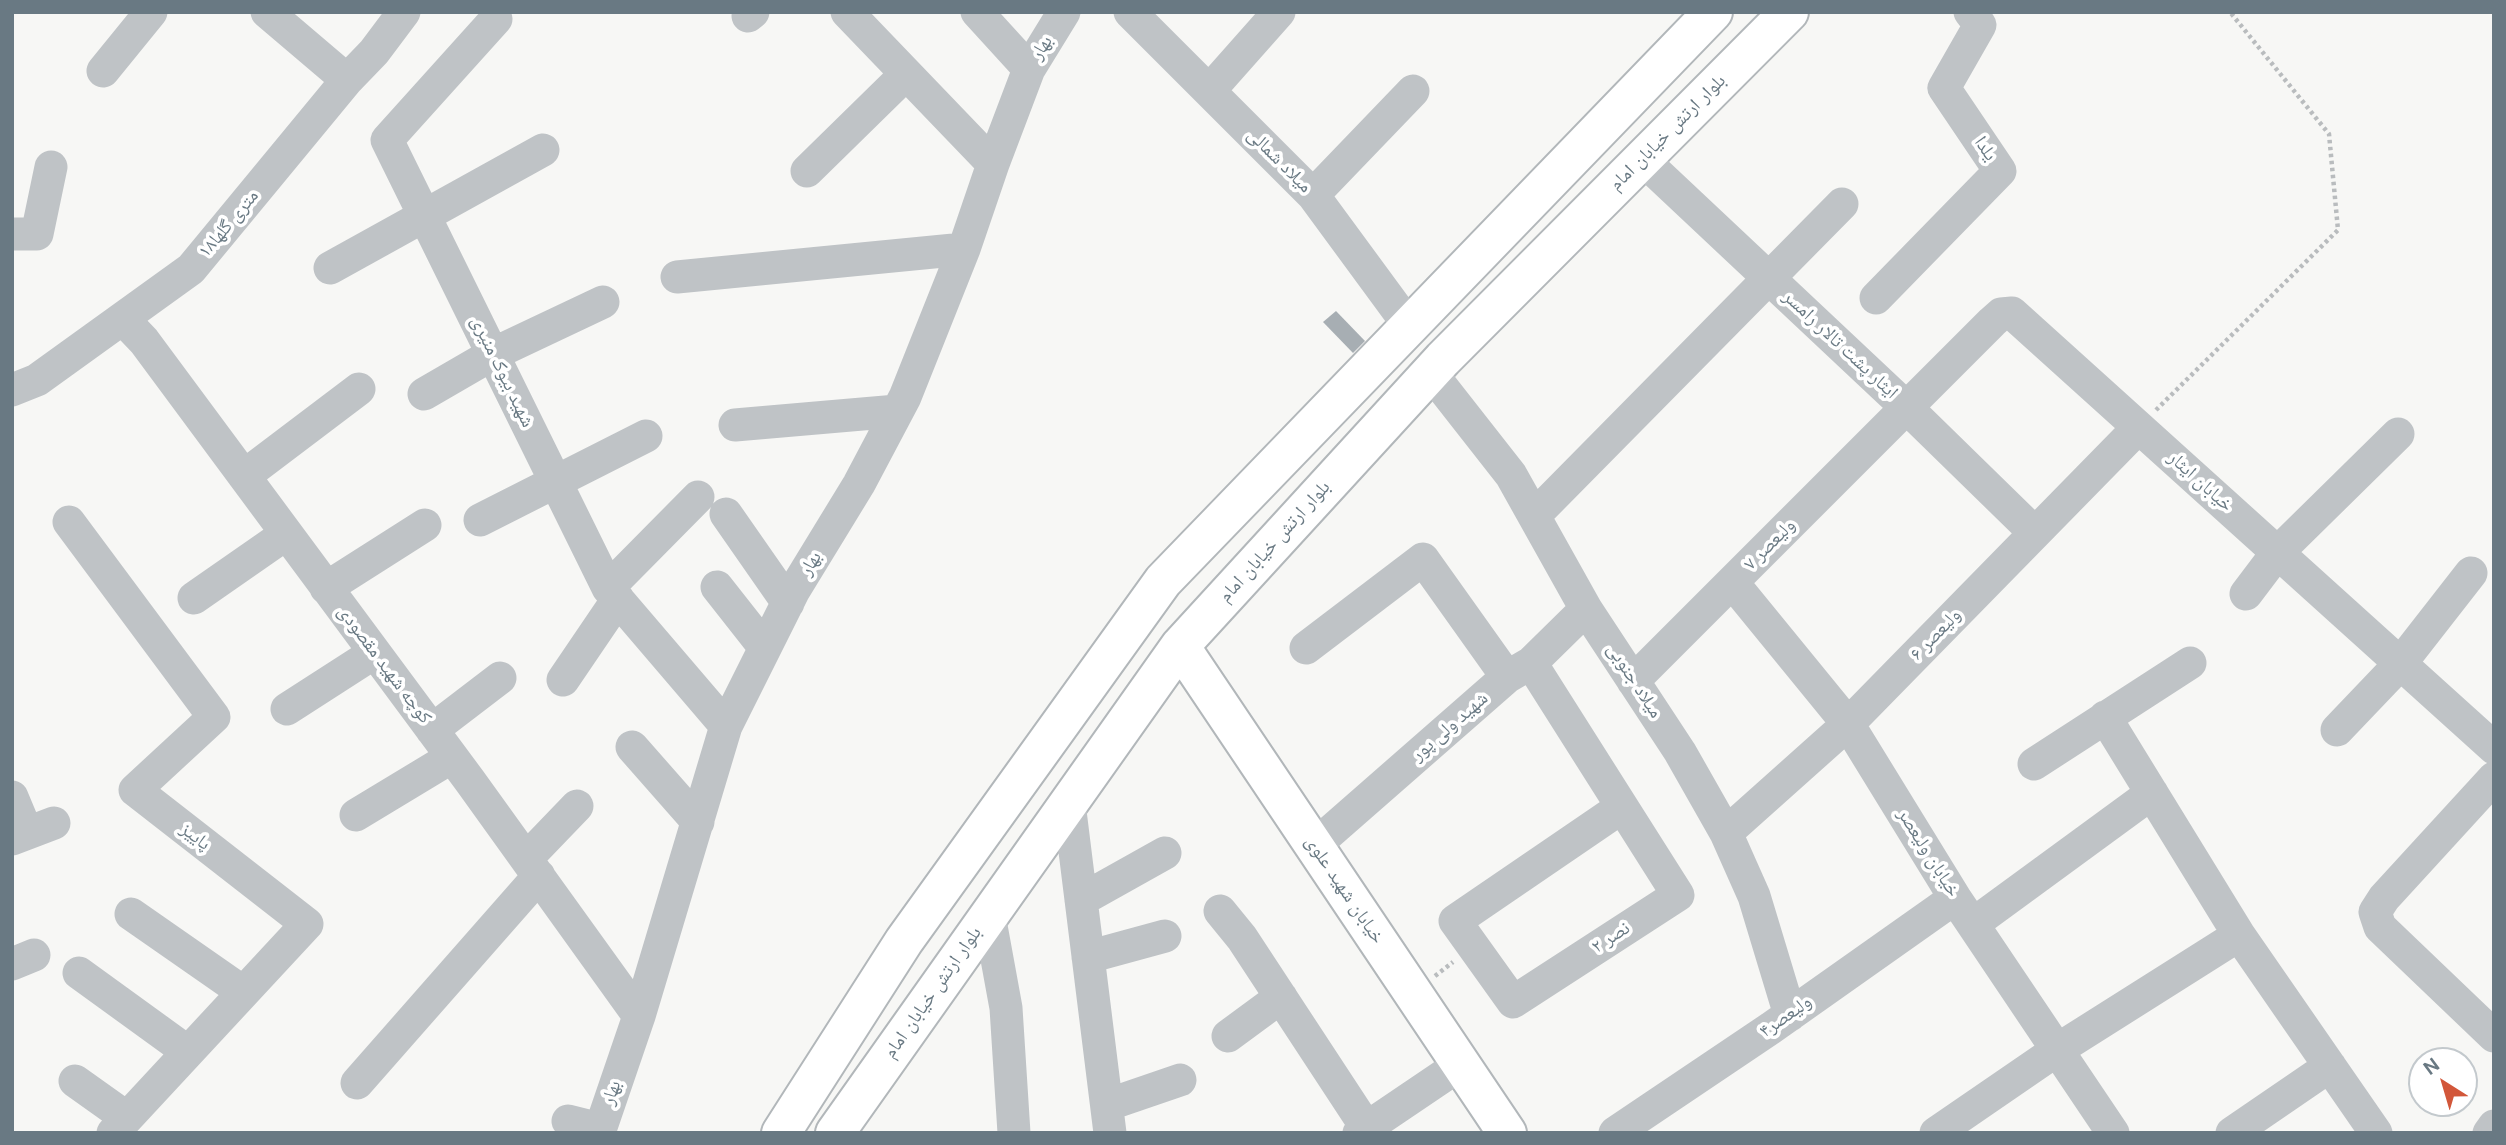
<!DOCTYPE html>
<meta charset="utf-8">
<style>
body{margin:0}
#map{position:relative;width:2506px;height:1145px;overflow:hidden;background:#f7f7f5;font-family:"DM Sans",sans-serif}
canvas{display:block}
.frame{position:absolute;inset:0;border:14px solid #697983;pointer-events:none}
.north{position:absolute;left:2408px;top:1047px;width:70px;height:70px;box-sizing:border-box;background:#fff;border:2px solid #c3c9cd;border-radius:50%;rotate:323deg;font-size:19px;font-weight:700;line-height:28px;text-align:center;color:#697983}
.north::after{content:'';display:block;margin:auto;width:24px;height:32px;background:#d2573a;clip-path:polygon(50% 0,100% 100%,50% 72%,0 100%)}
</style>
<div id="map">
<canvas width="2506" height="1145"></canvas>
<div class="frame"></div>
<div class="north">N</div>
</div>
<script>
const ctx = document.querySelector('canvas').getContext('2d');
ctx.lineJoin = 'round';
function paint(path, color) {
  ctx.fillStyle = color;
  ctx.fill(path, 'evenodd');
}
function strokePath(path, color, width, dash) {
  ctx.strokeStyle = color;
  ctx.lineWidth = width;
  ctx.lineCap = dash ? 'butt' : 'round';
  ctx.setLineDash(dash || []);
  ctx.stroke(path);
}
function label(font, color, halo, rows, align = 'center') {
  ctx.font = font + ' "DM Sans","Noto Naskh Arabic",sans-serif';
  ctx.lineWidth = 7;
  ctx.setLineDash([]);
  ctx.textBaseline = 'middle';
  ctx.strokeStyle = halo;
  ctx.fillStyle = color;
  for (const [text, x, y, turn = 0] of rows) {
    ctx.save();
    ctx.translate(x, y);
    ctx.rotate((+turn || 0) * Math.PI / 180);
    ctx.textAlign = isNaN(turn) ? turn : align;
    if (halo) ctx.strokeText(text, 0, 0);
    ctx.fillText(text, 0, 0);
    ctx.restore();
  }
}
paint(new Path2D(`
 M1336 311 1365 341 1353 353 1323 322Z`), '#a7aeb3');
const major = new Path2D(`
 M1180 646 1507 1133
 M781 1133 904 941 1163 581 1713 12
 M835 1133 1180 646 1443 359 1789 12`);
strokePath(major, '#b2b7ba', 42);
strokePath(new Path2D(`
 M2156 410 2338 230 2329 134 2230 12
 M1435 976 1453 962`), '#b9bcbe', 4.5, [3.5, 3.5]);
strokePath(new Path2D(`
 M267 12 347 80
 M847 12 993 164
 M977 12 1029 69
 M1130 12 1313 195 1410 327
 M748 16 753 12
 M496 19 387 140 608 588 726 726
 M103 71 151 12
 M1209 91 1279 12
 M1642 159 1907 408 2035 533
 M807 171 906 74
 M1313 195 1413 91
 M12 234H37L51 167
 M330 268 543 150
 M677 277 964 249
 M1876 298 2000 171 1944 88 1980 25 1970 12
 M123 319 144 341 470 781 639 1016
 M1431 373 1511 475 1586 609 1680 752 1726 833 1754 896 1790 1015
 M12 390 37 380 191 269 347 80 374 52 404 12
 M424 394 493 354 603 302
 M735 425 897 411
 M244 476 359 389
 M726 514 788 603
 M1534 516 1842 204
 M480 520 646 436
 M69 522 214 717 135 790 307 924 113 1133
 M1732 582 1848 724 1955 898 2113 1133
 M717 587 765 648
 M326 588 425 525
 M608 588 698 497
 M2246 594 2277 553 2398 434
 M194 598 286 534
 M1306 648 1423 559 1507 677
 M1531 663 1678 895 1513 1002 1455 921 1622 807
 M563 680 618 599
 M1633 681 1992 322 2001 314 2012 313 2494 748
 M287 709 374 653
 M2105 717 2239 935 2376 1133
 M432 730 500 678
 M2337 730 2400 664 2471 573
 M632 747 698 822
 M2034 764 2190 663
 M2494 778 2384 898 2375 912 2380 927 2494 1036
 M12 797 27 833
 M1069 803 1110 1133
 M356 815 452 757
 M1726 833 1848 724 2138 428
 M12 839 54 823
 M1314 846 1507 677 1531 663 1586 609
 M526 859 577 806
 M1081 900 1165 853
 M1220 911 1242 938 1366 1127
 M131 914 243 992
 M989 915 1006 1008 1014 1133
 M1973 924 2152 793
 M1088 957 1165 936
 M12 964 34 955
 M79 973 188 1052
 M1228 1036 1281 997
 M75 1081 127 1118
 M357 1083 539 876
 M1107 1105 1180 1080
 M568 1121 600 1129
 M599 1133 639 1016 726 726 793 592 859 484 905 397 964 249 993 164 1029 69 1064 12
 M1359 1133 1461 1064
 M1615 1133 1771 1028 1955 898
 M1936 1133 2057 1050 2239 935
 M2232 1133 2330 1066
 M2489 1133 2494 1126`), '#bfc3c6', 33);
strokePath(major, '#fff', 38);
label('19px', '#697983', '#fff', [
 ["بهار",1042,48,-58],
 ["بلوار ارتش خیابان امام",1668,133,-45],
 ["یلدا",1985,149,56],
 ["میلاد شمالی",1279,161,45],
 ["۱۸متری گلها",229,224,-50],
 ["ایثار پشت تالار رامسر",1840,345,43],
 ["شهید بیوک منیری",502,372,64],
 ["خیابان ایثار",2200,482,42],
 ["بلوار ارتش خیابان امام",1275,542,-48],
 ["ولیعصر ۷",1770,545,-45],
 ["بهار",811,564,-59],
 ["ولیعصر ۶",1936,635,-46],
 ["کوچه شهید مقصودی",384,665,53],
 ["میلاد جنوبی",1634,681,57],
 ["شهید ولی پور",1450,727,-41],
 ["پاییز",195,837,38],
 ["خیابان ولیعصر",1928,853,58],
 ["خیابان شهید علوی",1344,890,56],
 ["نصر ۲",1611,938,-33],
 ["بلوار ارتش خیابان امام",933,993,-55],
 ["ولیعصر۴",1786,1017,-35],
 ["بهار",612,1093,-71]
]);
</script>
